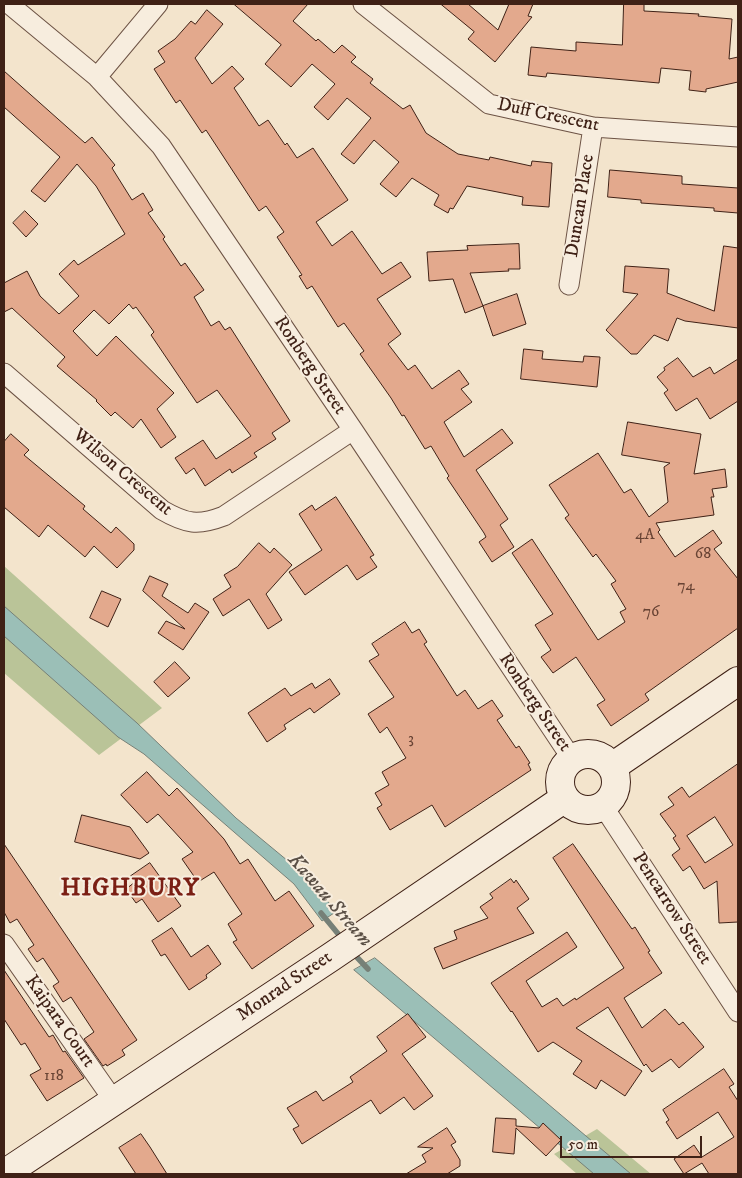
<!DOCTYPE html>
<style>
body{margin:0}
#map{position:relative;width:742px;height:1178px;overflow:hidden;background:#f3e4cc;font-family:"IM FELL DW Pica",serif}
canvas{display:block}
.frame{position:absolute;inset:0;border:5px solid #3f2116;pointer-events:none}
.scale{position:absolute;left:560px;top:1136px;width:142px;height:22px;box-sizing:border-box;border:2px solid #3f2116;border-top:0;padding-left:6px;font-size:15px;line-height:18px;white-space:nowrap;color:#3f2116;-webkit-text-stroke:4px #f7edde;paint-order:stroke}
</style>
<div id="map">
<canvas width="742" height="1178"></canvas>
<div class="frame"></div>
<div class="scale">50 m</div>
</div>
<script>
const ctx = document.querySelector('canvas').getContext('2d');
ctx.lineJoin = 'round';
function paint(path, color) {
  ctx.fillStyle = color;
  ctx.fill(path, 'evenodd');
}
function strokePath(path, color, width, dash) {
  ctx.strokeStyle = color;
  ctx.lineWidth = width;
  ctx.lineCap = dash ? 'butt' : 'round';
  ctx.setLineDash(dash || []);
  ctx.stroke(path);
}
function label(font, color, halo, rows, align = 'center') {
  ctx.font = font + ' "IM FELL DW Pica",serif';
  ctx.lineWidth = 4;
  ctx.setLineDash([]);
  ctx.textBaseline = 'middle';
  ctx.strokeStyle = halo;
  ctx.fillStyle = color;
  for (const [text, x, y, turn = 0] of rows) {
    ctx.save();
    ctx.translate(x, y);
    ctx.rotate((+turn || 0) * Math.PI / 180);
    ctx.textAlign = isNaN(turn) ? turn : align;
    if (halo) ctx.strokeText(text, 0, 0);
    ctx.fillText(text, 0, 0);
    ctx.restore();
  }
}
paint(new Path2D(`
 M4 566 162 708 99 755 4 673Z
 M597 1129 651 1174H577L554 1154Z`), '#bac498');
const water = new Path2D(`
 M4 606 137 723 236 818 288 861 337 911 322 921 294 884 144 754 118 737 4 636Z
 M375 958 631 1174H594L354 970Z`);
paint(water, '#9bbfb7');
strokePath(water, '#768077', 1);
strokePath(new Path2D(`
 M321 913 344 941
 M352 952 368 969`), '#768077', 5.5);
const building = new Path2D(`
 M234 4H308L293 21 316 41 318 39 334 53 342 45 356 57 351 62 373 79 370 83 403 109 410 105 426 133 458 154 489 160 490 157 531 166 532 161 552 163 549 207 522 205 523 197 467 186 453 209 450 208 448 213 434 205 439 195 412 178 396 197 380 184 399 162 374 140 354 164 341 154 371 118 347 98 328 120 314 107 335 84 312 64 291 87 265 64 281 45Z
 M441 4H468L498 30 509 4H533L528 16 532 17 495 62 468 39 474 32Z
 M624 4H644V11L699 14 698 16 732 19 729 59 738 57V82L706 89V92L689 90 691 71 661 68 659 83 547 73 546 77 528 75 531 47 576 51V42L622 45Z
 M207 10 223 24 195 58 212 84 232 66 244 79 234 88 259 126 268 120 285 145 287 143 297 158 313 148 348 200 316 222 332 246 352 231 382 274 401 262 411 277 377 299 401 334 388 344 408 370 415 365 432 389 459 370 469 384 461 389 472 402 444 422 464 457 502 429 513 443 476 470 508 519 500 525 514 547 492 562 479 542 486 537 484 533 447 478 449 476 431 446 425 449 404 415 402 416 391 398 360 354 364 351 344 323 338 327 312 286 307 289 299 276 302 275 277 237 284 232 266 206 259 211 206 130 202 133 180 100 176 103 154 69 165 62 158 51 175 39 191 21 195 24Z
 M4 71 85 143 92 137 115 165 112 168 132 200 143 193 153 210 148 213 165 237 163 239 181 266 185 263 204 290 194 297 211 326 219 321 225 330 230 327 290 421 272 433 276 439 254 453 257 457 232 473 230 469 205 486 194 468 186 474 175 458 203 440 216 459 251 436 217 390 197 403 151 335 154 332 136 307 133 309 129 304 109 324 94 310 73 331 97 356 116 336 174 393 157 409 176 437 161 448 141 419 133 428 115 412 111 416 96 401 97 400 57 366 65 357 12 308 4 312V283L27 271 40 296 59 314 79 296 59 274 74 260 78 265 125 234 96 186 77 164 45 202 31 191 60 157 4 107Z
 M610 170 682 176V184L738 188V213L714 211V208L641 203V200L608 197Z
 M25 211 38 224 26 237 13 223Z
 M519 244 520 269H508L509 271 470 273 483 306 465 313 453 279 429 281 427 252 468 250 467 246Z
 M724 246 738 248V328L685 321 677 318 668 341 654 335 637 354H631L606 330 638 294 623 292 625 266 669 269 667 293 714 311Z
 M517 294 526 324 493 336 483 306Z
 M524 349 543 351 542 359 583 362 584 356 600 357 597 387 521 379Z
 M678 358 693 377 710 367 714 374 738 359V401L710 419 697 398 676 411 664 393 668 390 657 377 665 370 664 368Z
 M628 422 701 434 694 474 725 469 727 487 712 489 714 497H711L714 515 656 523 660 530 658 532 675 557 713 530 722 543 714 549 738 579V628L645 694 649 700 611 726 597 705 605 700 576 657 553 673 541 657 551 650 535 625 553 614 512 553 532 539 598 640 625 622 620 612 626 609 611 584 616 581 596 554 593 557 565 518 569 515 549 485 598 453 624 493 631 489 649 517 668 502 664 467 670 463 622 455Z
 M11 434 29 450 24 455 85 506 83 509 111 533 116 527 134 544V550L117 568 94 546 85 557 48 525 39 537 4 507V442Z
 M336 497 374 555 370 557 377 567 357 580 347 565 305 595 289 572 322 550 299 514 312 505 315 510Z
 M259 543 270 553 274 548 292 565 266 594 282 620 268 629 249 599 223 616 213 599 231 587 224 575 237 567Z
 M150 576 168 584 162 596 188 613 195 603 209 612 183 650 158 633 166 621 185 629 143 591Z
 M102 591 121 599 108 627 90 618Z
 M405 622 412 633 419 629 427 642 424 644 457 696 465 690 478 709 492 700 503 716 497 720 516 748 519 746 530 763 528 764 531 770 445 827 432 805 390 830 377 808 382 805 375 793 389 785 382 772 406 758 387 727 380 733 368 714 394 697 369 661 379 655 372 644Z
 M175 662 190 678 168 697 154 682Z
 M330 679 340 694 314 713 310 708 284 725 286 729 267 742 248 713 285 688 291 696 312 683 315 688Z
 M738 764V922L719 923 717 881 704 889 690 866 683 871 672 855 680 849 673 838 676 836 660 814 674 805 668 797 682 787 689 797ZM715 817 733 845 705 863 687 836Z
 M147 772 169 796 177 788 224 839 240 864 248 859 275 901 289 891 314 926 252 969 233 942 237 940 228 924 242 914 214 872 198 882 182 859 193 852 158 814 147 823 121 795Z
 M82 815 130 827 149 853 140 859 75 842Z
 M4 844 137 1040 122 1050 125 1055 107 1066 106 1064 103 1066 84 1039 94 1032 71 997 63 1002 53 986 59 982 43 958 37 962 28 949 34 945 17 919 10 923 4 912Z
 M573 844 632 929 635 927 650 951 648 952 662 973 624 998 642 1028 665 1009 679 1025 683 1022 704 1047 679 1068 671 1059 652 1072 646 1064 644 1066 608 1007 576 1028 642 1071 625 1096 601 1080 596 1089 573 1074 582 1061 553 1042 538 1052 512 1011 511 1012 491 983 567 932 577 947 526 981 542 1007 557 998 563 1006 575 998 576 1000 624 968 553 858Z
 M150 863 181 906 158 922 142 899 136 903 126 889 135 882 131 876Z
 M511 879 514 883 516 880 529 899 517 908 534 933 443 969 434 948 457 939 454 931 488 918 480 907 493 898 490 894Z
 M172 928 191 957 208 945 221 964 206 975 207 978 189 990 165 954 161 956 152 941Z
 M4 970 49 1037 53 1035 63 1052 65 1051 84 1078 47 1101 30 1075 41 1069 25 1043 21 1045 4 1019Z
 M408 1014 426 1037 402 1054 433 1096 414 1110 404 1097 380 1114 371 1100 302 1144 293 1129 299 1126 287 1108 316 1091 323 1101 353 1082 350 1077 387 1051 377 1037Z
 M724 1069 734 1084 729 1087 738 1101V1174H709L702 1163 684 1174 674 1159 694 1145 702 1157 734 1137 718 1112 677 1139 666 1122 669 1120 663 1110Z
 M496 1118 516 1119V1126L539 1128 543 1123 561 1140 546 1156 516 1128 514 1154 493 1152Z
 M447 1128 456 1142 451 1145 460 1160V1166L447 1174H406L426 1162 422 1155 433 1148 418 1147Z
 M141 1134 150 1147 167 1174H136L119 1148Z`);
paint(building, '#e3a98d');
strokePath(building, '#3f2116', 1);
const street = new Path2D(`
 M9 4 97 77 161 146 353 430 572 759
 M363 4 489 104 593 127 738 137
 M97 77 158 4
 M569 285 593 127
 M4 373 162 510C186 524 198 526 224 516L353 430
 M603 806 738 1012
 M4 944 114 1101`);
const secondary = new Path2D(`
 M560 782a28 28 0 1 1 56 0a28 28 0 1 1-56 0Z
 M612 767 738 681
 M4 1174 331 957 565 798`);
strokePath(street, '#6c5244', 21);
strokePath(secondary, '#3f2116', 30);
strokePath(street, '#f7edde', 19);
strokePath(secondary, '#f7edde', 28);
label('16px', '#684334', null, [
 ["4A",645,536],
 ["68",703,555],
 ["74",686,587],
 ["76",651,613],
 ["3",411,740],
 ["118",54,1077]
]);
label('19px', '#3f2116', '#f7edde', [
 ["Duff Crescent",548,116,12],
 ["Duncan Place",581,206,-81],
 ["Ronberg Street",309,366,56],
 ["Wilson Crescent",122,473,40],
 ["Ronberg Street",534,703,56],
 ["Pencarrow Street",671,909,57],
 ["Monrad Street",285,987,-34],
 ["Kaipara Court",59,1022,55]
]);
label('italic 20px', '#5b5046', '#f7edde', [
 ["Kawau Stream",329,901,49]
]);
ctx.letterSpacing = '1px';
label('bold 24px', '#7a1f14', '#f7edde', [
 ["HIGHBURY",130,890]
]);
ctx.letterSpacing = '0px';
</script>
